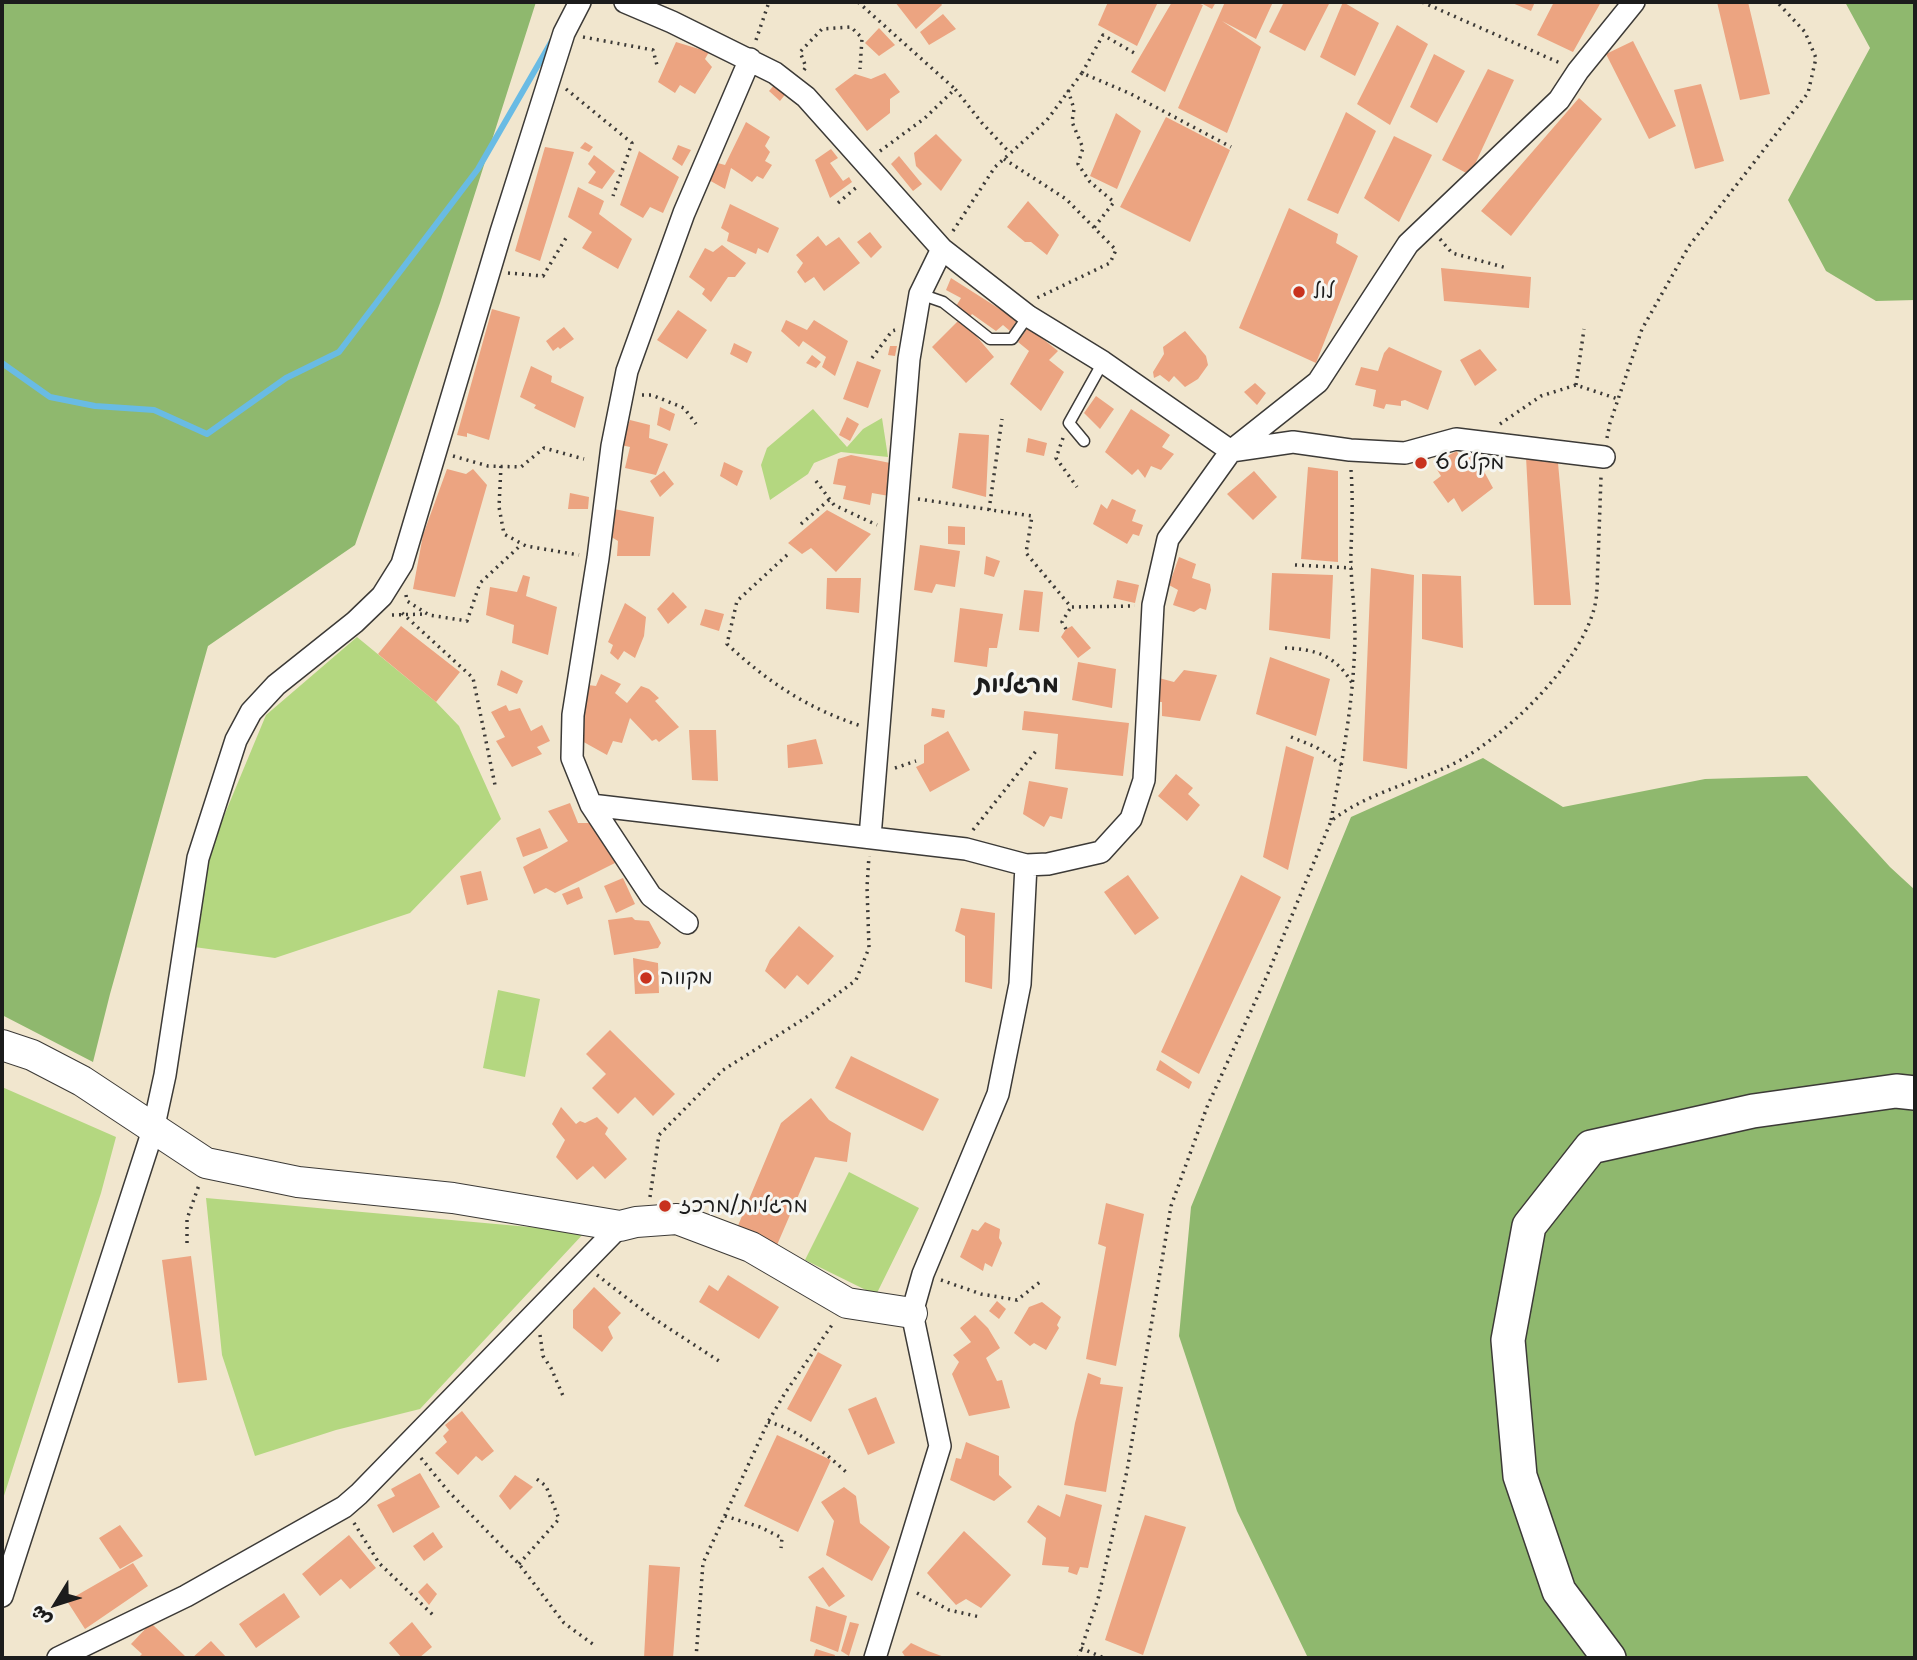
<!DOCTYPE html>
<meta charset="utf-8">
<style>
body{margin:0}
#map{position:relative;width:1917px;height:1660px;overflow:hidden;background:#f1e6ce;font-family:"Playpen Sans","Playpen Sans Arabic",sans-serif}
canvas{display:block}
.frame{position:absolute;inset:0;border:4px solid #1c1c1c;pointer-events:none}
.north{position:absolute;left:21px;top:1569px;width:70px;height:70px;-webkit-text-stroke:5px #f6f6f2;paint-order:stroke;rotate:232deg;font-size:19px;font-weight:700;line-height:28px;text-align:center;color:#1c1c1c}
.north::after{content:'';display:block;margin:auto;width:24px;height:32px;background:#1c1c1c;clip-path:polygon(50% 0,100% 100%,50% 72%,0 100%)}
</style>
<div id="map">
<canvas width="1917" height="1660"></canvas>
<div class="frame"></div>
<div class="north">ش</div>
</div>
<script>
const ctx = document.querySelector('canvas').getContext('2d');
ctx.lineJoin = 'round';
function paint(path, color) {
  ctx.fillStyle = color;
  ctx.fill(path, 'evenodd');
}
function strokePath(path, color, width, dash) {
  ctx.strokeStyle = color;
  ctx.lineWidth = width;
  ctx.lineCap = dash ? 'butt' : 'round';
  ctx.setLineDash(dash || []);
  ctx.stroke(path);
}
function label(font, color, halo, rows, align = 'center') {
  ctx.font = font + ' "Playpen Sans","Playpen Sans Hebrew",sans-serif';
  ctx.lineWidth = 6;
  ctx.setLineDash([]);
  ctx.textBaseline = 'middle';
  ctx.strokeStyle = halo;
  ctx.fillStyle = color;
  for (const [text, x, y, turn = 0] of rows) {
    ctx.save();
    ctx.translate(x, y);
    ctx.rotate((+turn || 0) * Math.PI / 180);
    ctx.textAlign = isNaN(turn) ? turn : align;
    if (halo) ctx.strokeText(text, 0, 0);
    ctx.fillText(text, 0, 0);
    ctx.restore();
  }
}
paint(new Path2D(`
 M813 409 847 447 863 429 882 418 888 457 841 452 814 463 808 474 770 500 761 465 767 448Z
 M357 637 436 702 459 726 501 819 410 913 275 958 194 947 204 864 266 715Z
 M498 990 540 999 525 1077 483 1068Z
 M2 1087 116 1137 101 1193 2 1502Z
 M849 1172 919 1208 876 1295 805 1260Z
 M206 1198 585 1232 420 1409 336 1430 255 1456 222 1355Z`), '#b4d780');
paint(new Path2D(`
 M2 2H536L440 303 355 545 208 646 110 994 93 1062 2 1015Z
 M1845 2H1915V300L1876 301 1826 271 1788 200 1870 48Z
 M1483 758 1563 807 1705 779 1807 776 1890 867 1915 890V1658H1308L1237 1511 1179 1336 1191 1207 1351 817Z`), '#8fb86e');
strokePath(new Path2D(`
 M2 363 50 397 95 406 154 410 207 434 286 378 339 352 478 169 553 39`), '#69bbe4', 6);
paint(new Path2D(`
 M895 2H940L942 5 916 29Z
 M1108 2H1158L1137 46 1098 25Z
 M1172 2H1195L1203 5 1165 92 1131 72Z
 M1199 2H1216L1212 9Z
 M1225 2H1273L1256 39 1222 21 1261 47 1227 133 1178 108Z
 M1284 2H1330L1305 51 1269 32Z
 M1343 2 1379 23 1355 76 1320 57Z
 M1510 2H1535L1531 11Z
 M1554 2H1601L1573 52 1537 35Z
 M1717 2H1748L1770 94 1740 100Z
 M943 14 956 29 929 45 920 32Z
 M1397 25 1428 44 1390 125 1357 104Z
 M879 28 895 45 879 56 865 43Z
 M1633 41 1676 126 1649 139 1606 54Z
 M676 42 709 52 705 59 712 67 695 94 680 85 675 93 658 82Z
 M1434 54 1465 71 1437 123 1410 107Z
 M1488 69 1514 80 1470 175 1442 160Z
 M885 73 900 92 890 99V113L867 131 835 89 855 74 871 79Z
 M776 83 787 92 780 101 769 91Z
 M1701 84 1724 161 1695 169 1674 90Z
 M1579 98 1602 119 1511 236 1481 211Z
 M1346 112 1376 131 1338 214 1307 200Z
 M1116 113 1141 131 1117 189 1090 176Z
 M1166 117 1230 150 1190 242 1120 207Z
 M746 122 770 137 765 146 770 152 765 161 772 165 763 179 757 176 752 182 731 168 725 189 707 179 714 162 725 165Z
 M936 134 962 160 941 191 916 166 914 153Z
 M1394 136 1432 155 1399 222 1364 198Z
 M585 142 593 147 589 152 580 148Z
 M678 145 691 150 682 166 672 159Z
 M545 147 574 152 540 261 515 251Z
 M831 149 838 158 830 163 843 181 849 177 852 182 830 198 815 160Z
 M639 151 679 177 663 213 650 207 643 218 620 205Z
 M594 155 615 171 602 189 588 183 596 172 588 164Z
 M899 156 922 184 913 191 891 164Z
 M578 187 604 201 599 214 632 239 618 269 582 248 592 232 568 217Z
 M1028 201 1059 235 1047 255 1031 242H1025L1007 227Z
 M730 204 779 228 768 253 758 248 756 254 727 241 729 233 721 228Z
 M1289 208 1338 234 1336 243 1358 256 1316 363 1239 328Z
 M870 232 882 247 871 258 857 242Z
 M818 236 826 246 839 237 860 263 824 291 814 277 805 283 797 272 803 263 796 255Z
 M722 245 746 263 735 277H728L711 302 702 294 705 289 689 277 705 248 713 252Z
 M1441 268 1531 277 1529 308 1444 301Z
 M951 278 1017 320 1010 331 1003 325 996 331 972 314 969 318 955 308 961 298 946 290Z
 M492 309 520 317 489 440 467 433V437L457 435Z
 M678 310 707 330 687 359 657 340Z
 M961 318 994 357 966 383 932 347Z
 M786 320 807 330 814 320 848 341 835 376 822 367 826 357 803 341 799 347 781 331Z
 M564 327 574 339 560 349 558 347 553 351 546 341Z
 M1028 327 1058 351 1049 360 1064 372 1041 411 1010 384 1029 351 1018 342Z
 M1185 331 1206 356 1208 365 1198 379 1185 387 1174 376 1169 382 1160 375 1154 378 1153 372 1164 354 1163 347Z
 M734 343 752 352 747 363 730 354Z
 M890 346H897L895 356 888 355Z
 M1389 347 1442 371 1428 410 1405 400 1401 401V406L1386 404 1384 409 1373 406 1376 390 1355 385 1361 367 1378 371 1384 353Z
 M1480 349 1497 370 1475 386 1460 360Z
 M812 355 821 362 816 368 806 363Z
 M857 361 881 370 868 408 843 399Z
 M531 366 552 376 551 382 584 397 575 428 534 408 536 405 520 397Z
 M1255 383 1266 393 1257 405 1244 392Z
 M1096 396 1114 409 1100 429 1084 413Z
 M660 407 675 414 670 431 657 425Z
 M1131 409 1170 435 1162 447 1174 454 1161 470 1151 466 1145 478 1138 469 1132 475 1105 452Z
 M847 417 859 424 850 441 839 435Z
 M630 420 650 425 649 438 668 444 656 475 625 468 630 447 621 445Z
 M959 433 989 435 986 497 952 488Z
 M1028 438 1047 443 1044 456 1026 452Z
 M1457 451 1459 457 1472 451 1476 455 1481 453 1487 461 1480 464 1493 488 1462 512 1454 498 1448 503 1433 482 1441 476 1433 463Z
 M851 455 895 464 889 496 872 493 870 505 843 499 846 486 833 484 838 459Z
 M1526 457 1558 463 1571 605H1534Z
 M1422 458 1426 462 1420 468 1416 463Z
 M724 462 743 471 737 486 720 476Z
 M1308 467 1338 471V562L1301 559Z
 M447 469 466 474 473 469 487 485 455 597 413 589 423 535Z
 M664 471 674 484 660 497 650 481Z
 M1254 471 1277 497 1253 520 1227 494Z
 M570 493 589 497 588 509H568Z
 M1112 499 1136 510 1132 521 1143 525 1139 536 1133 534 1127 544 1093 524 1101 504 1107 509Z
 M614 509 654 517 650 556H617L618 541 608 535Z
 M827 510 871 534 836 572 811 548 802 554 788 543Z
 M948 526 965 527V545L948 544Z
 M920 545 960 551 955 587 936 584 932 593 914 590Z
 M986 556 1000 561 994 577 984 574Z
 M1179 557 1196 564 1192 578 1210 584 1211 590 1206 610 1200 608 1194 612 1173 605 1178 590 1169 585Z
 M1371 568 1414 575 1407 769 1363 761Z
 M1272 573 1333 575 1330 639 1269 630Z
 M1422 574 1461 576 1463 648 1422 639Z
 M523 575 530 577 526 596 557 607 548 655 512 643 514 625 486 615 490 587 517 592Z
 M827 578H861L859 613 826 609Z
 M1117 580 1139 585 1135 603 1113 598Z
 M1024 590 1043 592 1039 632 1019 630Z
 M673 592 687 607 668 624 657 609Z
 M625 603 646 617 644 636 635 658 624 651 618 660 610 653 613 645 608 642Z
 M960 608 1003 614 997 648H989L987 667 954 662Z
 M705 609 724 614 719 631 700 625Z
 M401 626 460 672 436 702 378 654Z
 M1072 626 1091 648 1078 658 1061 637 1066 629Z
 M1270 657 1330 679 1316 736 1256 714Z
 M1078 662 1116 669 1112 708 1072 700Z
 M501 670 523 681 517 694 497 685Z
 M1184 670 1217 675 1200 721 1162 716V702H1156L1159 678 1174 682Z
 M601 674 621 684 615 693 627 703 641 686 649 689 659 698 655 701 679 727 659 742 656 739 652 741 630 718 622 743 613 741 607 755 580 740 588 685 596 686Z
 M506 705 509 711 520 708 531 731 542 725 550 741 537 747 542 754 512 767 496 741 505 737 491 712Z
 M932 708 945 710 944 718 931 716Z
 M1024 711 1129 723 1123 776 1055 769 1058 734 1022 730Z
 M689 730H716L718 781 692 780Z
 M948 731 970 770 930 792 916 767 924 763V745Z
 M816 739 823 764 788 768 787 745Z
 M1286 746 1314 757 1288 870 1263 857Z
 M1176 774 1193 788 1188 794 1200 805 1187 821 1158 796Z
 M1029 781 1068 788 1062 819 1050 816 1044 827 1023 814Z
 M570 803 578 823H595L615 863 555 893 546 888 534 894 523 867 568 841 548 811Z
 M540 828 548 848 523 857 516 838Z
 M481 871 488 900 467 905 460 876Z
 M1128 875 1159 918 1135 935 1104 892Z
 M1241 875 1281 897 1199 1074 1161 1052Z
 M623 878 635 904 616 913 604 886Z
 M579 887 583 898 567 905 562 894Z
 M961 908 995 913 992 989 965 982V936L955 931Z
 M632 917 635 920 649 921 661 943 658 948 614 955 608 920Z
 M799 926 834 956 808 985 797 975 785 989 765 971 770 960Z
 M633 958 658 963 659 993 635 994Z
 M610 1030 675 1094 653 1116 635 1097 618 1114 592 1088 606 1074 586 1054Z
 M851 1056 939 1099 923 1131 835 1088Z
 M1160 1060 1192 1082 1189 1089 1156 1070Z
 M811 1098 829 1120 851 1133 847 1162 815 1157 777 1245 737 1228 781 1123Z
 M561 1107 576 1124 580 1121 585 1123 597 1117 608 1128 605 1134 627 1159 605 1179 593 1166 577 1180 556 1157 565 1140 552 1124Z
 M1106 1203 1144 1214 1116 1366 1086 1359 1106 1247 1098 1244Z
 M985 1222 1000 1229 999 1238 1002 1243 992 1267 985 1263 983 1271 960 1257 972 1229 978 1231Z
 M191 1256 207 1380 178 1383 162 1260Z
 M728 1275 779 1307 759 1339 699 1302 709 1285 718 1291Z
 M594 1287 621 1313 608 1327 613 1338 602 1352 573 1328V1310Z
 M997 1301 1006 1309 999 1319 989 1311Z
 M1042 1302 1061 1317 1057 1325 1059 1328 1046 1350 1034 1343 1030 1346 1014 1333 1029 1307Z
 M975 1315 988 1328 1000 1348 986 1358 997 1381 1002 1380 1010 1408 969 1416 952 1374 959 1362 953 1355 971 1342 960 1328Z
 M818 1352 842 1365 811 1422 787 1409Z
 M1088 1373 1101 1378 1100 1384 1123 1387 1106 1492 1064 1485 1075 1423Z
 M876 1397 895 1443 868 1455 848 1409Z
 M462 1411 494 1451 482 1461 476 1456 458 1475 435 1453 447 1442 443 1436 449 1430 445 1425Z
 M777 1435 831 1460 798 1532 744 1506Z
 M966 1442 999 1456V1475L1012 1487 994 1501 950 1480 956 1458 961 1459Z
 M420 1473 440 1507 393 1533 377 1505 395 1496 391 1489Z
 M515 1475 533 1487 510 1510 499 1496Z
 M844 1487 856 1496 860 1523 890 1547 872 1581 826 1555 834 1521 821 1502Z
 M1066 1494 1102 1505 1088 1568 1080 1567 1077 1575 1068 1572 1069 1567 1042 1565 1046 1538 1027 1522 1038 1505 1060 1517Z
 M1145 1515 1186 1527 1143 1655 1105 1640Z
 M120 1525 143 1556 120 1569 99 1538Z
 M964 1531 1011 1575 981 1608 966 1599 956 1605 927 1573Z
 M433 1532 443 1547 424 1561 413 1546Z
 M349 1535 376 1568 350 1589 341 1579 320 1596 302 1574Z
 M133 1563 148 1586 85 1629 67 1601Z
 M649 1565 680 1567 673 1658H644Z
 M823 1567 845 1596 829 1607 808 1577Z
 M427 1583 437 1594 429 1605 418 1592Z
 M284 1593 300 1617 256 1648 239 1624Z
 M816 1606 847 1616 838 1652 810 1641Z
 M412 1622 432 1647 419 1658H402L389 1643Z
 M850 1622 859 1624 849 1656 841 1651Z
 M151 1623 187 1658H138L142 1654 131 1644Z
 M211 1641 227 1658H192Z
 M911 1643 928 1651 947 1658H906L902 1652Z
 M816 1649 835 1655 834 1658H813Z`), '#eca481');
const lane = new Path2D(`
 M920 294 943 302 990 339H1012L1028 316
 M1084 441 1069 423 1103 362`);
const street = new Path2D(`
 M625 2 672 22 775 73 806 97 942 249 1028 316 1103 362 1231 451 1293 442 1350 450 1405 453 1456 439 1604 457
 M591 805 966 849 1026 865 1048 864 1101 852 1131 819 1144 780 1153 605 1168 539 1231 451 1318 382 1408 244 1559 100 1578 71 1634 2
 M870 837 909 359 920 294 942 249
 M687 923 651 896 591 805 572 758 573 715 598 558 612 446 627 371 684 213 750 59
 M2 1596 153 1130 165 1075 198 858 236 740 251 712 276 685 355 622 382 596 402 564 501 232 564 33 580 2
 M58 1658 186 1596 344 1507 359 1494 620 1226
 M875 1658 940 1446 912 1313 923 1274 998 1094 1020 984 1026 865`);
const secondary = new Path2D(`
 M2 1045 32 1055 82 1081 206 1163 298 1182 453 1198 620 1226 636 1222 677 1219 751 1247 847 1303 912 1313`);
const primary = new Path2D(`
 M1609 1658 1559 1591 1520 1476 1508 1340 1529 1226 1591 1147 1753 1111 1896 1091 1915 1093`);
strokePath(lane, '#3c3a37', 13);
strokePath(street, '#3c3a37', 24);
strokePath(secondary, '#3c3a37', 32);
strokePath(primary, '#3c3a37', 36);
strokePath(new Path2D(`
 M858 2 955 89
 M1422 2 1560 63
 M583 37 653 50 658 69
 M756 40 769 2
 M804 70 806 67 800 52 822 29 851 27 862 38 860 69
 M1082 73 1103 35 1136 54
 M566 89 632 143 613 196
 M1068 90 1074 109 1072 122 1083 148 1078 164 1090 182 1114 202 1093 229
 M880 151 925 118 955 89 982 123 1010 153
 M1004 159 1066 199 1116 250 1110 263 1037 298
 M838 203 858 186
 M953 231 995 167 1047 120 1082 73 1131 94 1231 147
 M1440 239 1452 253 1507 268
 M508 273 543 276 566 238
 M872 358 892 331 895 330
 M1576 385 1584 329
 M642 395H652L684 408 696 424
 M1500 424 1541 396 1576 385 1618 399
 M1063 438 1056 458 1077 487
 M1607 438 1610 423 1642 329 1689 246 1808 93 1816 58 1805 32 1777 2
 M453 456 488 466 521 467 544 448 584 459
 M501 466 499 507 504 534 526 546 579 555
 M816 481 834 505 877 525
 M918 499 1032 516 1026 553 1071 607 1135 606
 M989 510 1002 419
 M801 524 830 499
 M787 555 737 601 727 644C769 683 807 708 861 726
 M1295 565 1352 568
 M406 595 407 601 429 615 467 621 480 583 522 544
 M402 613 473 678 495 785
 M392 615 426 614
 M1066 629 1062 622 1071 607
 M1285 648C1316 649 1336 656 1352 683
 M1291 737 1316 747 1342 765
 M895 768 916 761
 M1331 820C1343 757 1354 699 1355 635 1355 607 1350 578 1351 550 1352 523 1353 497 1351 470
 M973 830 1036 751
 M650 1197 659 1135 723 1070 810 1015 856 980 869 948 867 887 869 856
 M187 1243V1219L199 1185
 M597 1275 653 1318 722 1363
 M941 1280 981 1294 1017 1300 1040 1282
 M540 1335 543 1356 551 1368 564 1398
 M768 1422C798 1429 823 1451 846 1472
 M421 1458 448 1491 519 1564 564 1623 594 1645
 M725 1516 760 1527 782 1538 781 1548
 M354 1523 379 1563 434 1616
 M519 1564 559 1519 546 1486 534 1477
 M917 1593 949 1610 980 1617
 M1081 1648 1104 1658
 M696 1658 703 1563 768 1422 785 1393 834 1322
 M1078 1658 1098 1599 1127 1471 1171 1206 1207 1107 1266 978 1331 821C1364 795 1409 784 1447 767 1501 742 1582 664 1595 605 1598 592 1597 576 1598 562 1599 534 1600 505 1601 477`), '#3c3a37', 3.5, [2, 5]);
strokePath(lane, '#fff', 10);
strokePath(street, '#fff', 21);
strokePath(secondary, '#fff', 30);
strokePath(primary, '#fff', 33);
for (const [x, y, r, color] of [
 [1299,292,7,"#c8321e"],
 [1421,463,7,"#c8321e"],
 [646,978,7,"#c8321e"],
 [665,1206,7,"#c8321e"]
]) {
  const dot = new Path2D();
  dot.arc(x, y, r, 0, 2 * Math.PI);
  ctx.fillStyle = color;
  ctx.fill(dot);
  strokePath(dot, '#f6f6f2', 2.5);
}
label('21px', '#1c1c1c', '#f6f6f2', [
 ["לול",1313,292],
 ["מקלט 6",1435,463],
 ["מקווה",660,978],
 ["מרגליות/מרכז",679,1206]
], 'left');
label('bold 24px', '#1c1c1c', '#f6f6f2', [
 ["מרגליות",1017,685]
]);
</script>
